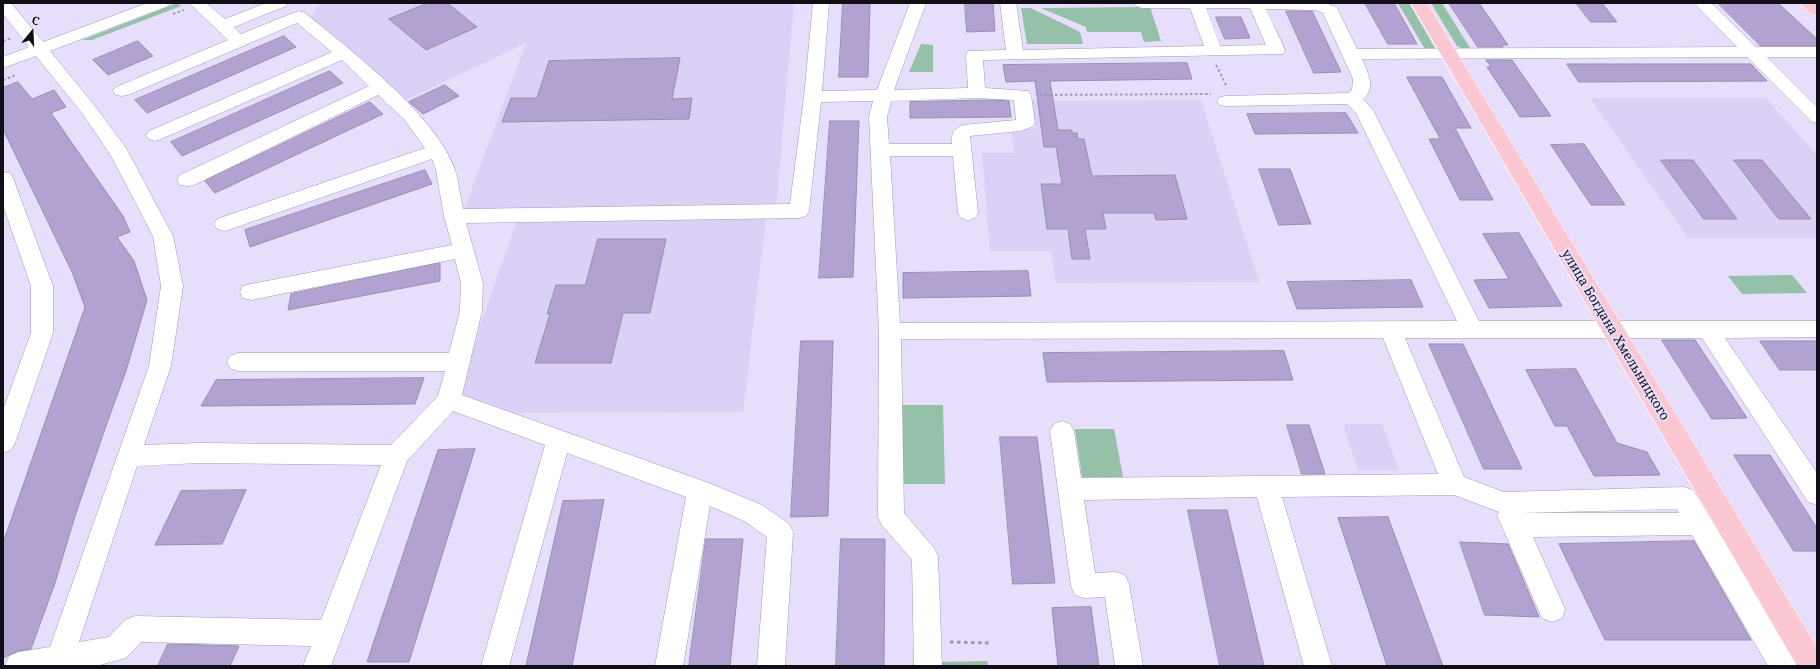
<!DOCTYPE html>
<meta charset="utf-8">
<style>
body{margin:0}
#map{position:relative;width:1820px;height:669px;overflow:hidden;background:#e7defc;font-family:"Noto Serif",serif}
canvas{display:block}
.frame{position:absolute;inset:0;border:4px solid #110e17;pointer-events:none}
.north{position:absolute;left:12px;top:12px;width:40px;height:40px;-webkit-text-stroke:3px #e7defc;paint-order:stroke;rotate:18deg;font-size:11px;font-weight:700;line-height:16px;text-align:center;color:#110e17}
.north::after{content:'';display:block;margin:auto;width:14px;height:18px;background:#110e17;clip-path:polygon(50% 0,100% 100%,50% 72%,0 100%)}
</style>
<div id="map">
<canvas width="1820" height="669"></canvas>
<div class="frame"></div>
<div class="north">С</div>
</div>
<script>
const ctx = document.querySelector('canvas').getContext('2d');
ctx.lineJoin = 'round';
function paint(path, color) {
  ctx.fillStyle = color;
  ctx.fill(path, 'evenodd');
}
function strokePath(path, color, width, dash) {
  ctx.strokeStyle = color;
  ctx.lineWidth = width;
  ctx.lineCap = dash ? 'butt' : 'round';
  ctx.setLineDash(dash || []);
  ctx.stroke(path);
}
function label(font, color, halo, rows, align = 'center') {
  ctx.font = font + ' "Noto Serif",serif';
  ctx.lineWidth = 4;
  ctx.setLineDash([]);
  ctx.textBaseline = 'middle';
  ctx.strokeStyle = halo;
  ctx.fillStyle = color;
  for (const [text, x, y, turn = 0] of rows) {
    ctx.save();
    ctx.translate(x, y);
    ctx.rotate((+turn || 0) * Math.PI / 180);
    ctx.textAlign = isNaN(turn) ? turn : align;
    if (halo) ctx.strokeText(text, 0, 0);
    ctx.fillText(text, 0, 0);
    ctx.restore();
  }
}
paint(new Path2D(`
 M321 3H794L776 208 463 212 526 43 406 100 310 18Z
 M1590 98H1766L1817 155V238H1688Z
 M1201 100 1259 282 1056 283 1051 251H990L982 153H1014L1011 129H1036L1032 101Z
 M766 216 743 412 450 413 518 217Z
 M1343 424H1382L1399 470H1358Z`), '#dbd0f5');
paint(new Path2D(`
 M177 3 181 6 92 40H82Z
 M1398 3H1409L1436 50 1426 51Z
 M1431 3H1442L1470 48H1461L1457 46Z
 M1150 7 1161 41 1144 42 1141 32H1087L1086 27 1041 8Z
 M1021 8H1031L1080 32 1083 44H1027Z
 M921 44 933 45V72H909Z
 M1792 275 1807 293 1742 294 1728 276Z
 M898 405H943L945 484H897Z
 M1075 429H1114L1123 477H1082Z
 M987 661 988 666H933V662Z`), '#94c1a7');
const building = new Path2D(`
 M428 3H447L477 27 426 50 389 19Z
 M843 3H870L868 77H839Z
 M965 3H993L995 31 967 32Z
 M1365 3H1394L1417 44H1388Z
 M1449 3H1479L1508 45H1502L1503 47H1478Z
 M1576 3H1602L1617 22H1591Z
 M1718 3H1778L1817 39V46H1761Z
 M1286 11H1312L1341 72 1314 73Z
 M1216 17H1241L1250 38 1225 39Z
 M284 36 296 47 147 113 135 100Z
 M138 41 153 56 108 75 93 60Z
 M680 58 672 99 692 98 689 119 502 122 511 98H537L549 61Z
 M1486 60H1512L1551 116 1520 117 1487 67H1491Z
 M1187 63 1192 79 1050 81 1058 130H1072V133H1077L1078 139H1084L1092 176 1175 175 1187 219 1156 220 1154 213H1103L1106 229H1085L1090 259H1072L1068 229H1047L1041 184H1062L1056 147H1044L1035 81 1006 82 1003 65Z
 M1567 64H1751L1767 81 1579 82Z
 M330 71 343 83 182 156 171 142Z
 M1407 77H1442L1471 128H1455L1493 200H1460L1429 139H1440Z
 M18 82 32 99 54 90 66 107 51 113 123 216 130 232 117 237 134 261 147 300 126 371 107 423 75 516 55 583 31 649 18 651 3 658V543L85 307 72 272 3 129V88Z
 M445 85 459 96 423 114 409 102Z
 M992 100 1009 101 1011 117 910 118V102Z
 M370 102 383 114 215 193 205 181Z
 M1346 113 1358 133 1255 134 1247 114Z
 M830 121H859L853 277 819 278Z
 M1584 144 1625 205H1591L1551 145Z
 M1661 160H1693L1737 219H1704Z
 M1734 160H1762L1811 219H1779Z
 M1259 169H1290L1311 224 1279 225Z
 M425 170 432 184 250 247 245 230Z
 M1519 233 1562 306 1489 308 1474 280 1509 279 1483 234Z
 M598 239H666L650 313H623L611 363H535L550 314H547L556 285H585Z
 M440 263V281L288 310 291 294Z
 M1028 271 1031 296 903 298V273Z
 M1411 280 1423 307 1297 309 1287 282Z
 M1662 340H1695L1747 418 1712 419Z
 M801 341H833L828 516 791 517Z
 M1760 341H1817V370H1780Z
 M1429 344H1463L1522 469H1484Z
 M1284 351 1293 380 1047 382 1043 353Z
 M1576 369 1617 443 1647 452 1660 475 1594 476 1567 426H1555L1526 370Z
 M424 378 415 404 201 406 216 380Z
 M1287 425H1309L1325 474H1302Z
 M1000 437H1037L1055 583 1013 584Z
 M475 449 409 662H367L438 450Z
 M1734 455H1770L1817 528V551H1794Z
 M246 490 222 544 155 545 181 491Z
 M604 500 572 666H526L563 501Z
 M1188 510H1227L1264 666H1220Z
 M1388 517 1443 666H1387L1338 518Z
 M706 539H743L730 666H689Z
 M841 539H885L884 666H836Z
 M1694 541 1751 640H1605L1559 544Z
 M1460 542 1508 544 1539 617 1485 615Z
 M1091 607 1099 666H1058L1052 608Z
 M168 644 239 646 230 666H158Z`);
paint(building, '#b1a2d2');
strokePath(building, '#988faa', 1);
const minor = new Path2D(`
 M3 3H11L43 42 147 3H170L168 6 50 51 94 105 126 148 173 236 183 286 171 366 144 445 200 443 391 445 438 396 445 371H238L230 368 227 362 230 356 238 353H449L460 311 461 283 455 259 251 300 243 298 240 292 243 286 251 284 452 245 444 216 436 170 432 159 231 229 224 231 217 229 214 224 217 219 425 148 404 119 378 95 194 185 187 186 180 185 177 180 180 175 369 86 342 60 161 139 155 141 149 139 146 135 149 131 332 52 297 23 128 95 122 96 116 95 113 91 116 87 228 40 189 3H206L225 19 266 3H288L286 6 234 27 241 34 293 13 299 11 305 13C348 48 438 117 455 170 459 182 460 196 463 209L790 204 804 97 813 3H829L822 91 877 90 910 3H926L894 90 968 88 966 55 968 51 1006 50 1000 3H1016L1023 50 1204 46 1190 8H1142L1136 6 1134 3H1326L1336 7 1338 10 1357 49 1737 47 1694 3H1711L1756 47H1817V57H1767L1817 107V123L1811 121 1747 57 1362 59C1367 72 1377 88 1363 99L1373 110 1479 321H1817V337L1725 338 1817 473V505L1808 502 1702 338H1405L1464 477 1504 492 1684 487 1693 490 1794 656 1798 666H1768L1692 535 1533 537 1565 609 1562 618 1552 622 1542 618 1497 515 1499 512 1454 495 1282 497 1332 666H1304L1257 497 1084 500 1095 573 1116 572 1125 575 1129 584 1143 666H1115L1105 597 1084 598 1075 595 1071 586 1050 431 1054 424 1062 421 1070 424 1074 431 1081 478 1438 474 1383 338 901 339 904 513 934 548 938 556 942 666H914L912 560 882 525 878 517 879 331 869 117 873 101 821 102 809 211 806 216 799 218 466 223 483 283 482 311 462 395 709 483 762 505 789 524 793 532 785 666H757L767 537 744 521 710 506 683 666H655L686 497 567 453 509 666H481L545 445 453 411 407 461 331 666H303L311 646 141 642 126 658 96 666H5L9 656 19 652 50 647 149 366 161 286 153 236 110 154 82 113 36 56 3 68V57L29 47 3 14ZM1206 8H1250L1266 45 1220 46ZM1266 9 1315 10 1323 13 1353 79 1352 90 1348 93 1226 96 1220 97 1217 101 1220 105 1226 106 1347 104 1356 113 1457 321 900 323 890 156H953L958 213 961 218 968 220 975 218 978 213 970 136 1020 131 1032 127 1035 123 1031 95 1028 91 985 88 983 60 1283 54 1285 50ZM977 98 1014 100 1016 120 963 125C952 130 952 133 952 144H889L887 117 891 101ZM200 463 381 465 321 620 135 616 125 620 109 637 79 642 137 466ZM1677 509 1679 513H1522Z
 M3 172 10 173 13 178 53 286V333L15 443 11 450 3 453V410L31 333V286L3 205Z`);
const major = new Path2D(`
 M1411 3H1427L1817 647V666H1797Z
 M1800 3H1817V16L1811 14Z`);
strokePath(minor, '#a299b5', 1);
strokePath(major, '#fff', 1);
strokePath(new Path2D(`
 M173 14 184 10
 M3 41 12 38
 M1216 65 1227 87
 M3 80 16 75
 M1040 95 1211 94`), '#a099b0', 2, [2.5, 2.5]);
strokePath(new Path2D(`
 M950 642 991 643`), '#a099b0', 3, [3.5, 3.5]);
paint(minor, '#fff');
paint(major, '#fbc7d3');
label('13px', '#110e17', '#e7defc', [
 ["улица Богдана Хмельницкого",1615,335,59]
]);
</script>
